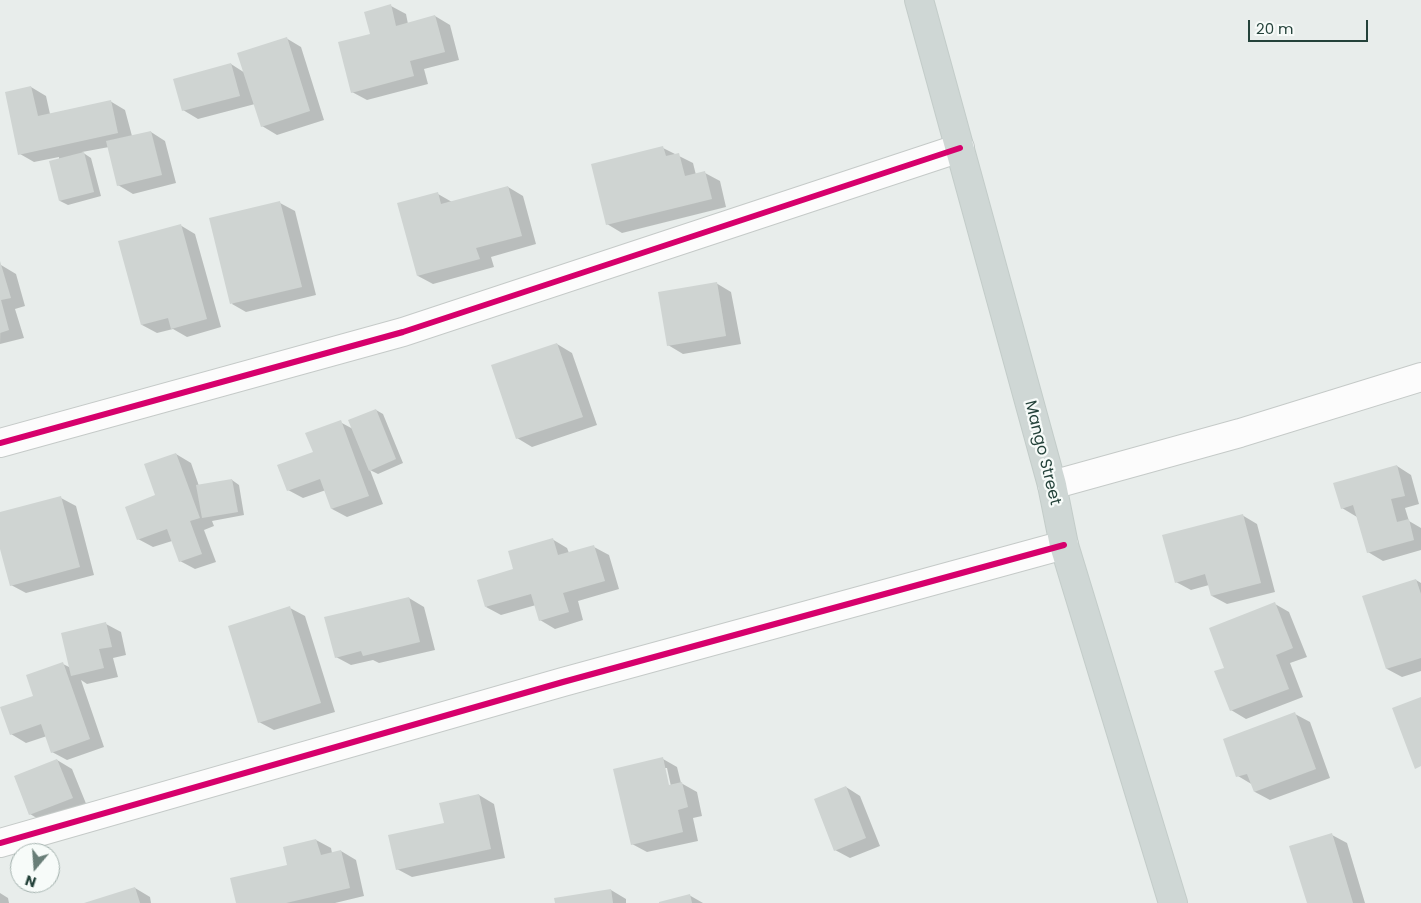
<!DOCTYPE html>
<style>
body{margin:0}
#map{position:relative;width:1421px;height:903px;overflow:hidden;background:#e8edeb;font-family:Poppins,sans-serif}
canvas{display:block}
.north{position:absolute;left:10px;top:843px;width:50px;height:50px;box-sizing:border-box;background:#f7fbf9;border:1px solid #a3b1ad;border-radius:50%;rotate:198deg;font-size:14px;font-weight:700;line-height:20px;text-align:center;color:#24423a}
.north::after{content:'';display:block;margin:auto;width:18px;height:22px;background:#697e78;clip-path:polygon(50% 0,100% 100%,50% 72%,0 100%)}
.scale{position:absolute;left:1248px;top:20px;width:120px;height:22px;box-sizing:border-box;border:2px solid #24423a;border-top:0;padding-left:6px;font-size:15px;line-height:18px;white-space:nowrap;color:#24423a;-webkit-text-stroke:4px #f7fbf9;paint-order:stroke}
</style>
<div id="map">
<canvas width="1421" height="903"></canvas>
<div class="north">N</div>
<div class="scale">20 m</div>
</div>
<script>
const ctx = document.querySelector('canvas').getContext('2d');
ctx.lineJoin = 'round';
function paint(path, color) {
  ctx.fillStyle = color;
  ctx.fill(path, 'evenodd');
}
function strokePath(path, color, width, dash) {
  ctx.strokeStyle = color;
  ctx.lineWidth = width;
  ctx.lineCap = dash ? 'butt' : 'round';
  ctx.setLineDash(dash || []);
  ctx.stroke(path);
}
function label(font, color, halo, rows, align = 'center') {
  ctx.font = font + ' Poppins,sans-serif';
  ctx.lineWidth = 4.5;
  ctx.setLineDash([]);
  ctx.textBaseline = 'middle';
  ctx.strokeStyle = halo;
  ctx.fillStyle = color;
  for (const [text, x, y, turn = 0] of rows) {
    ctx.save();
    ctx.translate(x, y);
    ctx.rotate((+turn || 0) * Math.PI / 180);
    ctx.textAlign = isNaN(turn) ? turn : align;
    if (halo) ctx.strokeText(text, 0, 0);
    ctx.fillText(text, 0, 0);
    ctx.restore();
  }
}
paint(new Path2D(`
 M391 6 406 14 408 24 435 16 450 25 459 60 424 69 428 84 367 100 352 92 371 35Z
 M286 38 301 47 324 120 277 135 262 126 255 104 198 119 183 110 231 64 245 73Z
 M31 87 46 96 50 114 110 101 125 110 132 136 151 132 165 141 176 183 133 194 118 185 109 147 82 152 91 158 101 196 68 205 60 201 59 157 34 162 20 154Z
 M663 148 693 163 696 175 705 173 720 181 726 207 622 233 607 224Z
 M508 187 523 196 536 244 491 257 494 267 433 284 418 276 398 204 438 194 452 202Z
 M280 203 295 211 316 295 246 312 232 304Z
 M180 225 195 234 221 327 187 337 173 329 157 333 142 325Z
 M1 265 16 274 25 306 15 309 24 338 0 344Z
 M716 283 731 292 741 344 683 354 668 345Z
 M557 344 572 353 597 425 532 447 517 438Z
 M376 410 383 414 403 463 378 474 370 470 383 504 347 517 332 509 326 490 303 498 288 490 314 452 340 422 353 429Z
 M176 454 191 463 199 486 232 480 239 485 244 515 212 521 214 526 204 530 216 562 195 569 180 561 172 541 153 547 138 539Z
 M1397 466 1411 475 1419 504 1405 508 1409 521 1421 528V550L1383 561 1368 552 1357 517 1342 508Z
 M61 498 76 506 94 575 26 593 11 585 0 544V514Z
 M1242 515 1257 524 1275 592 1227 604 1212 596 1209 585 1191 590 1176 582Z
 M552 539 567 548 569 553 594 547 609 555 619 589 578 601 583 620 555 629 540 620 536 605 501 615 486 607 515 570Z
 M1416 580 1421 583V671L1402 677 1387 669 1364 597Z
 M409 598 424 607 435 650 379 663 373 660 351 665 336 657Z
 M1275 604 1289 612 1307 657 1290 663 1303 697 1246 719 1231 710 1226 668Z
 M290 608 305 616 335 712 274 730 259 722Z
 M106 624 121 632 126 655 113 658 118 677 87 684 81 680 104 747 67 760 52 752 47 736 26 743 11 734 35 697 63 664 71 668Z
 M1295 714 1310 722 1330 778 1270 800 1255 792 1253 785 1238 776Z
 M663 759 677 767 681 783 697 792 702 816 693 818 698 841 647 852 632 844ZM664 768H667L672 791 670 792Z
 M57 760 72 769 87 806 45 823 30 814Z
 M846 787 860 796 880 846 850 858 835 850Z
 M479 795 494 804 505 858 412 877 397 869 445 824Z
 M1332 835 1347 843 1365 903H1308Z
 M316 840 331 848 332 853 341 851 356 860 364 896 335 903H238L289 866Z
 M135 888 150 897 151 903H86Z
 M611 890 626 899V903H556Z
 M0 893 8 898 9 903H0Z
 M689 895 703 903H661Z`), '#0003');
paint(new Path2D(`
 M391 4 396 26 435 15 445 52 410 61 414 76 351 93 338 42 370 34 364 12Z
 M287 37 310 111 261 127 237 53Z
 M231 63 240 96 182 111 173 79Z
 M31 86 38 116 111 100 118 133 18 155 5 92Z
 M151 131 162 175 117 186 106 141Z
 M663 146 666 156 679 153 685 176 705 171 712 199 606 225 591 164Z
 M84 152 94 192 59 201 49 161Z
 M508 186 522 236 476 248 480 259 417 276 397 203 438 192 441 204Z
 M280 201 302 287 230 304 209 218Z
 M181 224 207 319 171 329 168 318 141 325 118 241Z
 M0 261 11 298 1 300 9 330 0 333Z
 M717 282 726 336 667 346 658 292Z
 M557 343 583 417 516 439 491 365Z
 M376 409 396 459 369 471 348 420Z
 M341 420 369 496 331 509 320 479 287 491 277 465 313 452 305 433Z
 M176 453 200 518 190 521 202 554 179 562 167 529 137 540 125 507 155 495 144 464Z
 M1397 465 1405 496 1391 499 1397 522 1409 519 1414 540 1367 553 1353 505 1341 509 1333 483Z
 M232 479 238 512 202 518 196 485Z
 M61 496 80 567 10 586 0 549V512Z
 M1243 514 1261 583 1211 596 1205 574 1175 583 1162 535Z
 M553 538 558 555 594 545 605 581 563 593 569 612 539 621 531 594 485 607 477 580 513 569 508 551Z
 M1416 579 1421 594V658L1386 669 1362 596Z
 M409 597 420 642 363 656 361 651 335 658 324 617Z
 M1275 602 1293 648 1276 655 1289 689 1230 711 1214 671 1224 668 1209 628Z
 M290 606 321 703 258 723 228 626Z
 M106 622 112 647 99 649 104 668 71 676 61 633Z
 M63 662 90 739 51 753 41 724 10 735 0 707 33 696 26 675Z
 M1421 697V766L1415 769 1392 708Z
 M1295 712 1316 769 1254 792 1247 774 1236 777 1223 739Z
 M663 757 669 785 682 782 688 807 678 810 683 832 631 845 613 769Z
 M57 759 73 798 29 815 14 776Z
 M846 786 866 838 834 851 814 799Z
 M479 794 491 849 396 870 388 835 444 823 439 803Z
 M1332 833 1353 903H1307L1289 846Z
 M316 839 321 855 341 850 350 888 286 903H236L230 878 287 865 283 847Z
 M135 887 140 903H84Z
 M611 889 613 903H555L554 898Z
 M690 894 692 903H659V902Z`), '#cfd4d2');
const minor = new Path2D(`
 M0 443 403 332 960 148
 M1052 485 1240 433 1421 377
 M0 843 563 682 1064 545`);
const major = new Path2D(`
 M919 0 1052 485 1064 545 1173 903`);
strokePath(minor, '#c5cac8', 30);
strokePath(major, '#c3ccc9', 30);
strokePath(minor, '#fcfcfc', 28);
strokePath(major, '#cfd7d5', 28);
strokePath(new Path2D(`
 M0 443 403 332 960 148
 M0 843 563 682 1064 545`), '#d6006c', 6);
label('16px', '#24423a', '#f7fbf9', [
 ["Mango Street",1042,453,76]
]);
</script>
